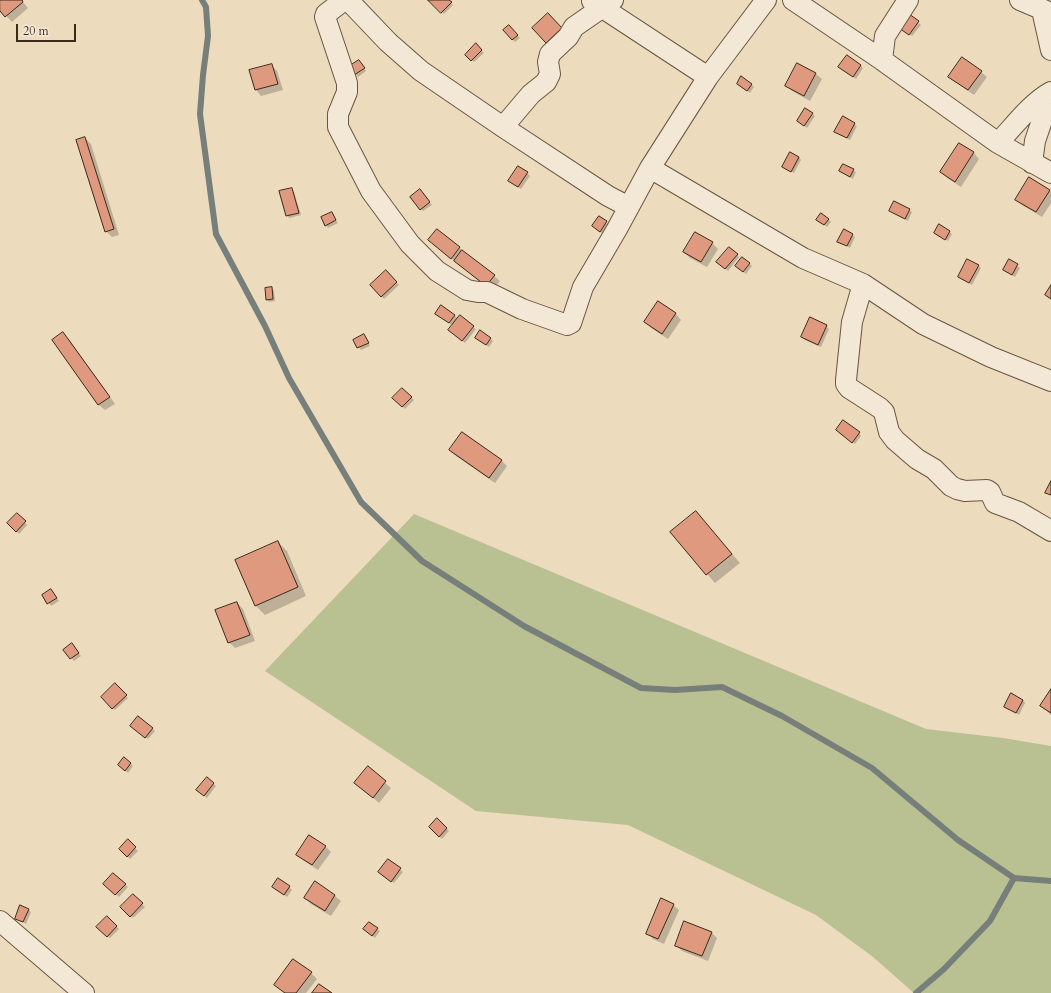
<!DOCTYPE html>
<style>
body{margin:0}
#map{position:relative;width:1051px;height:993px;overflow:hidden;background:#eddbbe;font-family:Cardo,serif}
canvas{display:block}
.scale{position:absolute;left:16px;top:24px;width:60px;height:18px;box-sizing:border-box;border:2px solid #3c2917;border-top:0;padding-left:5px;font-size:12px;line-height:14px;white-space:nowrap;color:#3c2917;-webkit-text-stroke:3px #f3e8d5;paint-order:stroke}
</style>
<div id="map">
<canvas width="1051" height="993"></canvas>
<div class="scale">20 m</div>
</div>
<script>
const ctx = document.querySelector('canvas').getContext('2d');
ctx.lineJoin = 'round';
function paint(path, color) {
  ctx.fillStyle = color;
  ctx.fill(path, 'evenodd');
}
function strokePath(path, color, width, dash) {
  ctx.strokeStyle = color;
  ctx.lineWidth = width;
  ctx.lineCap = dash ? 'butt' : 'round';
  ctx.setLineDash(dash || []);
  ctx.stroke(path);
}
paint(new Path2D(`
 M414 514 926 729 1003 738 1051 746V993H914L873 957 816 915 628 825 476 811 265 671Z`), '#b9c091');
paint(new Path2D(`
 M0 0H21L28 8 12 22 0 9Z
 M429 0H448L453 5 444 14Z
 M548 14 564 31 550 44 534 28Z
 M910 16 921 25 912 36 903 30Z
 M509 27 520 38 515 42 505 31Z
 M476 45 484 53 474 62 466 55Z
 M361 64 366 71 358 77 350 67Z
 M798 64 816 74 822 79 810 101 792 91 787 85Z
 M271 65 277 71 283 90 261 96 256 90Z
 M861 66 863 68 856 79 842 69Z
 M981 72 987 77 974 95 955 82 949 76Z
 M751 84 754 87 750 93 741 86Z
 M812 113 815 116 807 128 798 121Z
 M844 117 857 126 850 140 836 132Z
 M85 138 91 144 119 235 112 237 106 231Z
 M959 144 974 153 979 159 961 187 947 178 941 172Z
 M799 157 801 160 794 173 783 167Z
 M843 165 856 172 853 179 840 171Z
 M527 173 530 176 521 189 512 183Z
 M291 189 294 192 301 215 289 218 287 215Z
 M1049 190 1051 192V203L1042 217 1022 205 1017 200Z
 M422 193 432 205 423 211 421 209Z
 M909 210 912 212 908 221 890 211Z
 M331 213 338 223 328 228 326 225Z
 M828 219 831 222 827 227 820 222Z
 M606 222 609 224 603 234 596 229Z
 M940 225 952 234 948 241 938 235Z
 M437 230 500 281 492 291 432 243Z
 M845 231 855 237 850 248 839 241Z
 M712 243 718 249 707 267 690 258 684 252Z
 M737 254 739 257 728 271 720 265Z
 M743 258 752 266 746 274 736 266Z
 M1009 260 1020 268 1015 277 1004 270Z
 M978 266 981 268 972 285 959 277Z
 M386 271 399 285 384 299 371 285Z
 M272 288 274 291 275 301 269 302 267 299Z
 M658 303 676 314 681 320 668 339 651 328 646 322Z
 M436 314 454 315 458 319 476 329 465 343 452 332 453 326Z
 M826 326 829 329 821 347 805 340 802 337Z
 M481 332 493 341 489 347 479 340Z
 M63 334 69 339 115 404 105 410 99 405 53 341Z
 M364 335 370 346 361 350 354 340Z
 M402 389 414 400 405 409 394 398Z
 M839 433H859L861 436 855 444Z
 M450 450 501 460 507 466 495 483 456 456Z
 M696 512 740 563 715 583 707 574Z
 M17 514 27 525 19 534 8 523Z
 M278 542 287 551 306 596 265 615 256 606 236 560Z
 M51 590 59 601 51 606 43 595Z
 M237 603 243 609 255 641 235 648 229 642Z
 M74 647 81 656 74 661 65 650Z
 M115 685 128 698 115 710 102 697Z
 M1051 690V715L1041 706Z
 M1023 700 1025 703 1019 715 1005 707Z
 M134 728 152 729 155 731 148 739Z
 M124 759 133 766 128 773 122 768Z
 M368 768 391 788 379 803 362 788Z
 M207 778 216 786 207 798 200 792Z
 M437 819 449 831 442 839 430 827Z
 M128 841 138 851 130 859 120 849Z
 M325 846 331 852 318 870 303 860 297 854Z
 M388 860 403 872 394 883 382 875Z
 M113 874 128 887 119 897 107 887Z
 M315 883 335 896 341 901 331 916 311 904 305 898Z
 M273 887H289L292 890 287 897Z
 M133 895 145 907 133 918 121 907Z
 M673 905 679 910 664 944 653 939 647 933Z
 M28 909 31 912 26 924 16 918Z
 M107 918 119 929 110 938 98 927Z
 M377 929 380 931 375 938 367 932Z
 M711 932 717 938 708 961 682 951 676 945Z
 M311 973 317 979 306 993H284L275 985Z`), '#0003');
strokePath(new Path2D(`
 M202 0 206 7 208 36 203 75 200 114 216 234 265 326 289 378 361 502 422 561 524 626 641 688 675 690 722 687 782 716 872 768 958 840 1014 878 1051 881
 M916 993 944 969 990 921 1014 878`), '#777f7b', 6);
const building = new Path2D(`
 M0 0H22L23 2 5 17 0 11Z
 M428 0H449L452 2 441 13Z
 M548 13 562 28 546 43 532 28Z
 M909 14 919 21 909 35 899 28Z
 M509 25 518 35 512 40 503 30Z
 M476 43 482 50 471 61 465 55Z
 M847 55 861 65 853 77 838 67Z
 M962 57 982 71 968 90 948 77Z
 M359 60 365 68 354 75 348 67Z
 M797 63 816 73 804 96 785 86Z
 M272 64 278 84 255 90 249 70Z
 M741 76 752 84 747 91 737 84Z
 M805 108 813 113 804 126 797 121Z
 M843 116 855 123 847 138 834 132Z
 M85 137 114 229 105 232 76 140Z
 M959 143 974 152 955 182 940 172Z
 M790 152 799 157 791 172 782 167Z
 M843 164 854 169 850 177 839 171Z
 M518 166 528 172 518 187 508 181Z
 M1029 177 1050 190 1036 212 1015 200Z
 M292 188 299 213 286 216 279 191Z
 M420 189 430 202 420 210 410 197Z
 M894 201 910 209 905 219 889 211Z
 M332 212 336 220 325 226 321 217Z
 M821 213 829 219 824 225 816 220Z
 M599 216 607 221 600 232 592 226Z
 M939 224 950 231 945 240 934 233Z
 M437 229 460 247 451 259 428 240Z
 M844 229 853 234 847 246 837 242Z
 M695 232 713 242 701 262 683 252Z
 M729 247 738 254 725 269 716 262Z
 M462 250 495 275 486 286 454 261Z
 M742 257 750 263 743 272 735 266Z
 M967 259 979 265 969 283 958 277Z
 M1009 259 1018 264 1012 275 1003 270Z
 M386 270 397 282 381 297 370 285Z
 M1051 285V299L1045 295Z
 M272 287 273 299 266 300 265 288Z
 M658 301 676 313 662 334 644 322Z
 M441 305 455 315 449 323 435 314Z
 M460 315 474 326 462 341 448 330Z
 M810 317 827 325 818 345 801 337Z
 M480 330 491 338 486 345 475 338Z
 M63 332 110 397 98 405 52 340Z
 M364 334 369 343 357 348 353 340Z
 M402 388 412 397 402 407 392 398Z
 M843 420 860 432 852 443 836 430Z
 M462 432 502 460 489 478 449 450Z
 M1051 481V495L1045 493Z
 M696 511 732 554 706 575 670 532Z
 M17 513 26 521 16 532 7 523Z
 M278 541 298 587 255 606 235 560Z
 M51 589 57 598 47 604 42 595Z
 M237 602 250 635 228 643 215 610Z
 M72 643 79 653 70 659 63 650Z
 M115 683 127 695 112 709 101 697Z
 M1051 689V713L1040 706Z
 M1011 693 1023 700 1016 713 1004 707Z
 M138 716 153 728 145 738 130 726Z
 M124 757 131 763 125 771 118 765Z
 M368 766 386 781 373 798 354 783Z
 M207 777 214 783 204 796 196 790Z
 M437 818 447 828 439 837 429 827Z
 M309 835 326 846 312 865 296 855Z
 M128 839 136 847 127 857 119 849Z
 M388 859 401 868 391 882 378 872Z
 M113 873 126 884 115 895 103 884Z
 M278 878 290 886 284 895 272 887Z
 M315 881 335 895 325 911 304 898Z
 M133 894 143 903 130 917 120 907Z
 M661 898 674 904 658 939 646 934Z
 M20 905 29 909 23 922 15 919Z
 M107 916 117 926 107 937 96 927Z
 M684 921 712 932 702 956 675 946Z
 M369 922 378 928 372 936 363 929Z
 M293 959 312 972 296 993H285L274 985Z
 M319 984 332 993H312Z`);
paint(building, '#de997e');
strokePath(building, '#3c2917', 1);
const street = new Path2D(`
 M344 0 326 14 325 17 347 83V92L338 114V127L371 191 410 244 437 271 467 290 478 292H487L522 309 567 325 571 323 583 287 617 229 650 168 708 77 766 0
 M348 0 388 42 421 71 503 127 608 196 629 207
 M793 0 882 60 998 143 1051 173
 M1020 0 1051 13
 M592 1 708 77
 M1042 10 1051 50
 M882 60 885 36 908 0
 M503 127 531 94 546 82 550 74 548 62 550 54 568 37 574 27 613 0
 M998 143C1014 126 1031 103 1051 92
 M1032 163 1035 141 1051 94
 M650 168 803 258 863 284 923 324 991 357 1051 381
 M863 284 852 322 846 380V384L849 388 880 408 884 412 889 432 895 440 917 459 934 469 951 486 957 489 965 491 987 490 990 492 995 503 1019 512 1051 531
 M0 921 84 993`);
strokePath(street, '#685641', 22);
strokePath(street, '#f3e8d5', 20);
</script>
